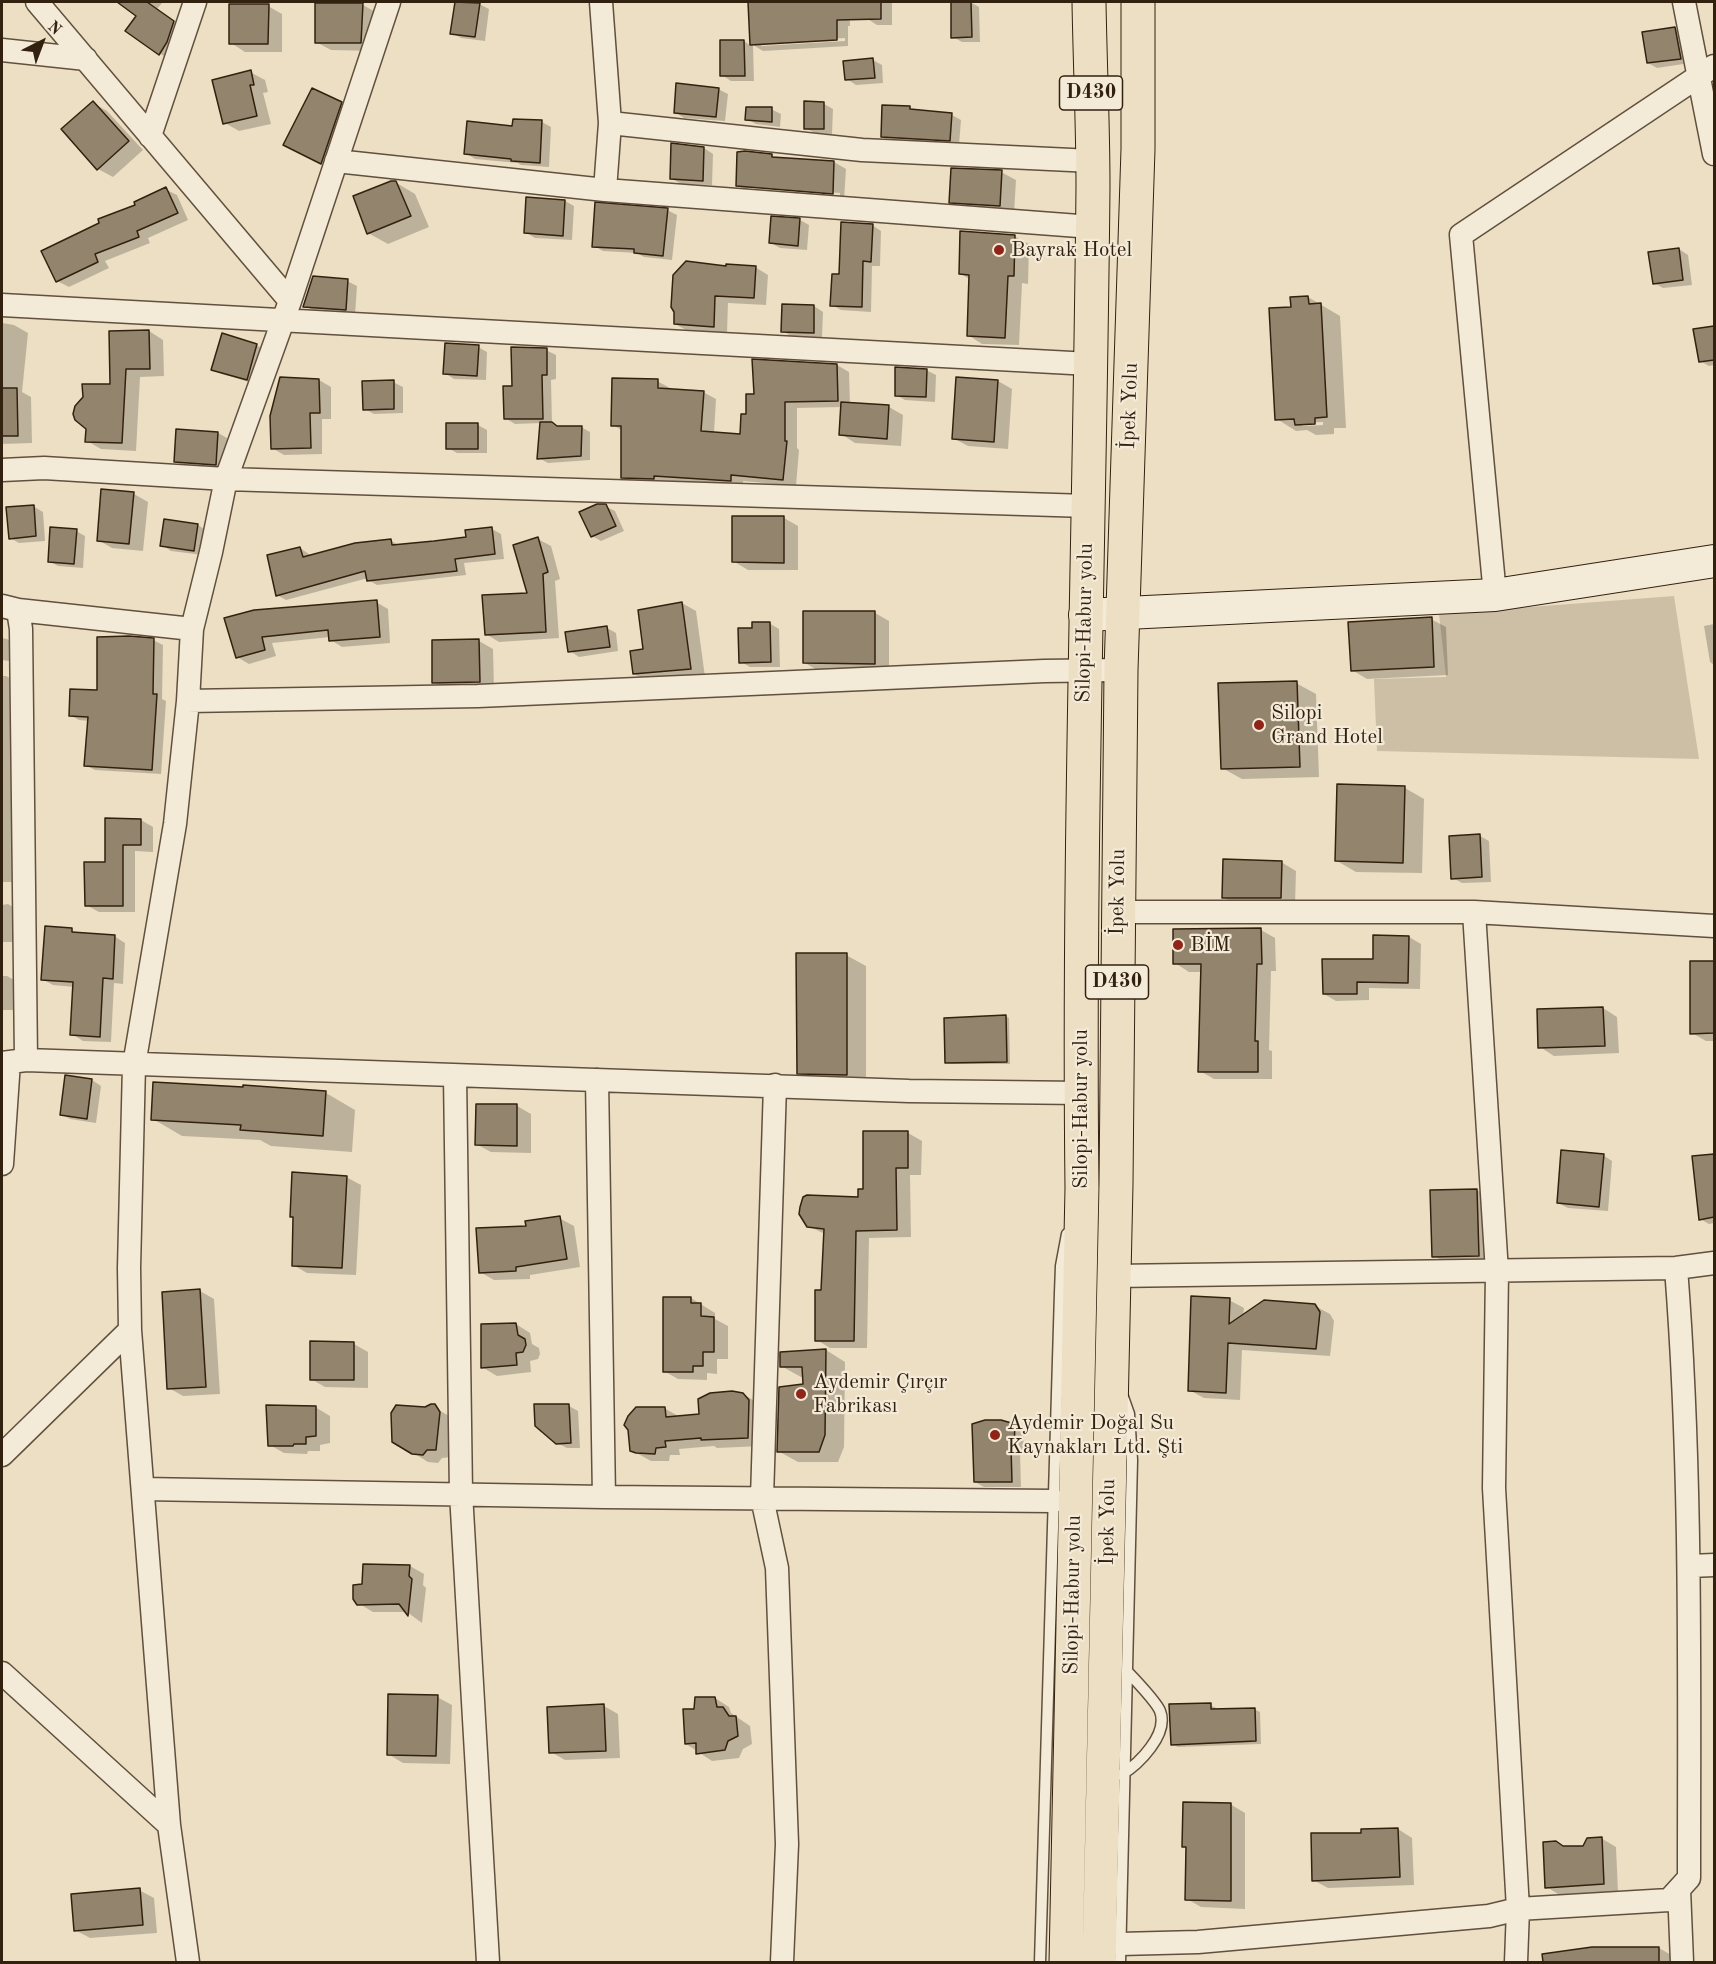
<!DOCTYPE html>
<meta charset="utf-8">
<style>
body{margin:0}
#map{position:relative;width:1716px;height:1964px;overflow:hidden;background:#ecdfc3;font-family:"Old Standard TT",serif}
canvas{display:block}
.frame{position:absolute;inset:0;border:3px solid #332110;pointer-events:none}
.north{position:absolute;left:12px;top:12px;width:60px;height:60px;-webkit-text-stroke:4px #f3ead8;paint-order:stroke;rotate:42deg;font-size:16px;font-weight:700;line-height:24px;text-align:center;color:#332110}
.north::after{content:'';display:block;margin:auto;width:21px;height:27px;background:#332110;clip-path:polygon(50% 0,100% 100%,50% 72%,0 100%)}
</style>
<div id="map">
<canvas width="1716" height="1964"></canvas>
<div class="frame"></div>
<div class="north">N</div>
</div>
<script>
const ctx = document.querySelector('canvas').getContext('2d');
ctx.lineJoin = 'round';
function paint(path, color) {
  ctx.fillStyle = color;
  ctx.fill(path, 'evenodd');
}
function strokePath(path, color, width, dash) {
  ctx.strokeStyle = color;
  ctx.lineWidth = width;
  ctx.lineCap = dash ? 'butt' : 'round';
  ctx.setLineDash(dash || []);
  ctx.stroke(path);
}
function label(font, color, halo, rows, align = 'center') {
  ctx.font = font + ' "Old Standard TT",serif';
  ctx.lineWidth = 4.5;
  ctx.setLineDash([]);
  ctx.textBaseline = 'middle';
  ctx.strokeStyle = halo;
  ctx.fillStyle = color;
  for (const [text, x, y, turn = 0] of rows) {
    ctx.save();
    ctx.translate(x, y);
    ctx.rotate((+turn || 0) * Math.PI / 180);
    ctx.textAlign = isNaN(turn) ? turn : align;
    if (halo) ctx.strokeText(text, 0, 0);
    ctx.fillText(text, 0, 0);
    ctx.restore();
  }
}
paint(new Path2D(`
 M1674 596 1699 759 1377 751 1374 679 1446 677 1439 614Z`), '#cdbfa5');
paint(new Path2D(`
 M119 2H163L157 9 188 31 174 62 159 53 138 15Z
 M456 2 479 4 489 9 485 41 461 38 452 33Z
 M749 2H849L850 26H848V46L763 51 753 45 754 81H731L722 75 744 41 751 46ZM845 38V41L761 46V43Z
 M865 2H892V25H877L866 18Z
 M952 2H970L979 7 980 42H962L953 37Z
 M363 5 377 13 375 51 331 50 316 42Z
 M268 6 282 14V52H245L231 43Z
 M1675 28 1684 34 1690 63 1657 68 1648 63Z
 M873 60 882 65 883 83 856 85 847 79Z
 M250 72 265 80 268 92 263 93 271 124 239 131 225 123Z
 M718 89 728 94 725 121 684 118 675 112Z
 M93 103 107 111 143 150 113 177 98 169Z
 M341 103 350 108 331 168 294 149Z
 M824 104 833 109 832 134 815 133 805 128Z
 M910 108 916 111 952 115 961 120 959 145 891 142 882 137Z
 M771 109 781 114 780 127 756 124 747 119Z
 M514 120 542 122 551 127 549 167 521 165 518 163 475 159 466 153 514 127Z
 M704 148 713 154 712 185 681 184 671 178Z
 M772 155 778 159 834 162 846 169 844 200 750 192 738 186ZM748 186 840 193V196L748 189Z
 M1001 172 1016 180 1014 214 965 210 950 202Z
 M395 182 415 194 429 227 388 244 368 233Z
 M165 189 177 195 188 220 148 238 150 243 105 261 109 268 69 287 57 281 137 206Z
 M565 201 574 206 572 240 535 238 525 232Z
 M667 210 677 215 672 260 644 257 637 253 603 251 594 246Z
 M800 220 809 225 807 250 780 248 771 243Z
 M872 225 881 231 880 266H872L871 312 841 310 832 305 840 276Z
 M1014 236 1029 244 1028 284 1022 283 1019 345 982 344 968 335 971 280 961 274Z
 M1679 249 1688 255 1692 285 1663 288 1654 283Z
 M755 267 768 275 766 305 728 303 727 333 688 331 675 324 727 268Z
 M347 281 357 286 355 315 314 311 305 306Z
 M1308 297 1340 316 1346 428H1334V434L1316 435 1307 430 1296 431 1277 419 1293 309ZM1323 422V425L1303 426 1300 423Z
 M814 306 823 312 822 337H792L783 331Z
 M2 323 14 325 28 333 22 392 31 397 32 443 2 444Z
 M1714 327V365L1709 366 1700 361 1695 330Z
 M149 331 163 340 164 376 140 377 136 451 101 449 87 441 112 385Z
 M256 345 266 350 256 384 222 374 213 369Z
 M478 347 487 352 486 380 454 379 445 373Z
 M546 350 556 355V379L551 380 552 424 559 428 581 427 590 432V460L548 463 539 458 541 423 515 424 505 418 514 387Z
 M837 365 849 372 850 404 889 407 903 415 901 446 855 443 841 434 842 407 797 408V448L799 450 796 486 743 481V488L635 484 622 477 623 431 613 425 657 381 670 388V390L703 392 716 399 714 433 742 435 755 396Z
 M926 370 936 375 935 402 905 400 896 395Z
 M319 380 331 387V419H322V454L284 455 272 448Z
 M998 381 1012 389 1008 449 968 446 953 438Z
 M393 382 403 387V413L374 414 365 409Z
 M478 425 487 430V453H457L448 448Z
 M218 433 227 438 225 469 185 467 176 462Z
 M134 494 148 502 143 551 112 548 98 540Z
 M33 506 43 512 45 541 19 543 10 538Z
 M605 506 615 511 624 531 601 541 592 536Z
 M784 518 798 526V570H748L733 561Z
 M198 525 207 531 203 555 171 551 162 545Z
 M492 529 501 534 504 559 464 563 466 575 377 585 368 580V578L286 600 277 595 300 548 309 554 310 557 390 540 400 546 467 538Z
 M76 531 85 536 83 568 58 566 49 561Z
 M538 539 551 546 560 579 555 581 559 638 499 642 486 634 529 594Z
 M376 602 388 609 390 643 342 647 331 640 330 637 272 643 276 656 249 664 237 657 226 619Z
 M682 603 696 611 705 677 649 682 634 674 644 650Z
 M804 613H875L889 621V671H819L805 663Z
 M1431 619 1446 627 1448 675 1367 679 1352 670Z
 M769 623 779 629 780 667H750L741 662 753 630Z
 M1714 624V665L1710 662 1704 626Z
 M607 628 616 633 618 651 579 657 570 651Z
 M2 638 7 639 16 644V662L2 660Z
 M153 640 163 645 162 699 166 701 161 774 95 770 85 765 89 721 79 720 70 715 99 692Z
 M479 641 493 649 494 690 448 691 434 682Z
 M2 676H6L15 681 19 882H2Z
 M1296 683 1316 694 1319 777 1242 779 1222 768Z
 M1405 788 1424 799 1422 873 1356 872 1337 861Z
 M141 820 153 827V852L135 851V912H99L86 905 106 863Z
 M1480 836 1489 841 1491 882 1462 883 1453 878Z
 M1281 862 1296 871 1295 906H1238L1224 898Z
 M8 904 18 910 19 942H2V905Z
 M72 930 80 934 114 936 125 943 123 984 114 983 111 1042 83 1041 72 1034 74 987 53 985 42 979Z
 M1261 930 1275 938 1276 971H1271L1269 1050 1272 1051V1079H1214L1200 1071 1202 972H1189L1175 963Z
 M1375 936 1409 937 1421 944 1420 989 1369 988V1000L1336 1001 1324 994 1374 960Z
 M846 955 866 966V1086L818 1084 798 1073Z
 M1691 962H1714V1041H1706L1692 1033Z
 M2 976H7L16 981 18 1010H2Z
 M1603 1008 1617 1017 1619 1053 1554 1056 1540 1047Z
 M1005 1016 1009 1018 1010 1064H951L947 1062Z
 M92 1080 101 1086 96 1123 70 1119 61 1114Z
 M245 1087 326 1093 355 1110 352 1152 271 1146 260 1140 182 1136 153 1119 245 1089Z
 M517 1106 531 1114V1153L491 1152 476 1144Z
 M908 1133 922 1141 921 1175H910L911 1237 869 1238 867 1348H830L817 1340 823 1292 825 1234 808 1226 859 1199Z
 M1603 1155 1612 1161 1608 1211 1568 1208 1558 1203Z
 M1714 1156V1223L1709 1224 1700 1219 1694 1157Z
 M346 1177 361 1185 356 1275 307 1273 293 1265 295 1218 291 1216Z
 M1477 1190 1491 1199 1493 1263 1448 1264 1434 1256Z
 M559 1218 574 1226 580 1267 530 1275V1279L494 1280 480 1272 527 1227Z
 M200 1291 214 1299 220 1394 183 1396 169 1388Z
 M691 1298 715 1313V1319L728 1326V1359H717V1374L707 1373V1380L678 1379 664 1371Z
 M1229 1300 1244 1308 1243 1316 1315 1306 1330 1314 1334 1321 1330 1356 1242 1350 1240 1400 1204 1398 1189 1390Z
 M516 1324 530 1333 532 1344 539 1348 540 1354 538 1359 530 1361 531 1372 497 1376 482 1367Z
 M354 1344 368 1352V1388L325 1387 311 1379Z
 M826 1350 845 1362 844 1447 838 1462H798L778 1451 805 1386 804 1377H801L781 1366Z
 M743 1394 758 1403 762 1446 717 1448 714 1446 679 1449 680 1455H670L669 1461H651L631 1450 664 1408 680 1417 701 1415Z
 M431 1406 453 1418 451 1457 442 1458 438 1463 428 1462 394 1441 426 1408Z
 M569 1406 578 1411 580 1448H567L557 1443Z
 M315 1407 330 1416V1443L320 1445V1451H308L307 1454 284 1453 270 1445Z
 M1015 1426 1024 1431 1023 1452H1020L1021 1487H984L975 1482Z
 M410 1566 424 1574 423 1585 426 1588 422 1623 407 1612H373L358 1603 363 1586Z
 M437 1697 452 1705 450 1764 403 1763 388 1754Z
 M715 1698 729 1707 731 1713 750 1726 752 1744 743 1749 739 1758 712 1761 686 1744 695 1710Z
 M1210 1705 1216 1708V1710L1254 1709 1260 1712 1261 1744 1178 1747 1172 1744Z
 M604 1706 618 1714 620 1758 565 1760 551 1752Z
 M1230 1804 1245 1813V1909L1201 1907 1187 1899 1188 1848 1184 1846Z
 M1398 1829 1412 1838 1414 1885 1328 1888 1313 1880Z
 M1601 1838 1616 1847 1618 1892 1561 1896 1547 1887 1564 1847 1584 1848Z
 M139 1890 154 1898 157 1933 90 1938 75 1930Z
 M1659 1948 1683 1962H1548L1555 1955Z`), '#0003');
const building = new Path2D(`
 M117 2H147L174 21 167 42 159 55 125 31 136 16Z
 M455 2 480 3 475 37 450 34Z
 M748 2H881V19L837 20V40L750 45Z
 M951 2H971L972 37 951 38Z
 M315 3H363L361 43H315Z
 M229 4H269L268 44H229Z
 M1675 27 1681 59 1647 63 1642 32Z
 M720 40H744L745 76H720Z
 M873 58 875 78 845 80 843 61Z
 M251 70 254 85H250L257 116 223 124 212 80Z
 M676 83 719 88 716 117 674 113Z
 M312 88 342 102 321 164 283 145Z
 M93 101 129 141 97 170 61 129Z
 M804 101 824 102V129H804Z
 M882 105 910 106V109L952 113 950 141 881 137Z
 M746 107H772V122L745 120Z
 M513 119 542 120 540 163 511 161V159L464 154 467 121 512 126Z
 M671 143 704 147 703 181 670 179Z
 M745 151 772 154V157L834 161 833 194 736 186 737 152Z
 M951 168 1002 170 1000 206 949 203Z
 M391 181H396L411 216 367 234 353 196Z
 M166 187 178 213 137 231 139 237 95 254 98 262 56 282 41 251 99 223 98 219 135 205 134 202Z
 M526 197 565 200 563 236 524 233Z
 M595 202 668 208 663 256 634 253V249L592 247Z
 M771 216 800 218 798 246 769 243Z
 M841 222 873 224 871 262 863 261 862 307 830 306 832 274H839Z
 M960 231 1015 235 1014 276H1008L1005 338 967 336 969 275 959 274Z
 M1679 248 1683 280 1653 284 1648 252Z
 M686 261 726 266V264L756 266 754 298 715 296 714 327 674 324V312L671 307 673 275Z
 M313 276 348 279 346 310 303 307Z
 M1308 296 1309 304 1321 303 1327 417 1315 418V424L1295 425 1294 419 1275 420 1269 308 1291 307 1290 297Z
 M782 304 814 305V333L781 332Z
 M1714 326V360L1699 362 1693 329Z
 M149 330 150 369H126L122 443 85 442 86 429 75 420 73 414 75 406 83 397 82 384H110L109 331Z
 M222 333 257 344 247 380 211 370Z
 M445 343 479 345 477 376 443 374Z
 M511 347 547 348V375H542L543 419H504L503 386H512Z
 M752 359 837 364 838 401 785 402V441H787L783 480 731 475V481L654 476V479L621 478V426H611L612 378 658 379V388L704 391 701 431 740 434 741 414H746V394H754Z
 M895 367 927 369 926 397 895 396Z
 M280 377 319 379 320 413H310L311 448 271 449 270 416Z
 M956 377 998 380 994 442 952 439Z
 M394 380V409L363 410 362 381Z
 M2 388H17L18 436H2Z
 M841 402 889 405 887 439 839 435Z
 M540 422H552L557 426H582L581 456 537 459Z
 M446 423H478V449H446Z
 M176 429 218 432 216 465 174 462Z
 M101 489 134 492 129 544 97 541Z
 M597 504H606L616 526 591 537 579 512Z
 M34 505 36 536 9 539 6 507Z
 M732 516H784V563L732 562Z
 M164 519 198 524 194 551 160 546Z
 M50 527 77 529 74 564 48 562Z
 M492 527 495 554 455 559 457 571 367 581 365 571 276 596 267 555 300 547 303 557 355 543 391 539 392 545 434 541 466 537 465 530Z
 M538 537 548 572 543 574 546 632 485 635 482 595 527 593 513 545Z
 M377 600 380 637 329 641 328 630 262 637 265 650 236 658 224 618 254 610Z
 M682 602 691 669 633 674 630 651 643 649 638 610Z
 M803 611H875V664L803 663Z
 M1432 617 1434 667 1351 671 1348 622Z
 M752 622H770L771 662 739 663 738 628H752Z
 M607 626 610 647 568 652 565 632Z
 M129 636 154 638 153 694H157L152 770 84 766 88 717 69 716 70 689 97 690V637Z
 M479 639 480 682 432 683V640Z
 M1297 681 1300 767 1221 769 1218 683Z
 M1337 784 1405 786 1403 863 1335 861Z
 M105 818 141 819V845H123V906H85L84 862H105Z
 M1480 834 1482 877 1451 879 1449 836Z
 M1223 859 1282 861 1281 898H1222Z
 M45 926 72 928V932L115 935 113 979 103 978 100 1037 70 1035 73 982 41 980Z
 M1261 928 1262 964H1257L1255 1041H1258V1072H1198L1201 964H1173V929Z
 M1373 935 1409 936 1408 983 1357 982V994H1323L1322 959H1373Z
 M796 953H847V1075L797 1074Z
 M1690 961H1714V1033L1690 1034Z
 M1603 1007 1605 1046 1538 1048 1537 1009Z
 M1006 1015 1007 1062 945 1063 944 1018Z
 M65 1075 92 1079 87 1119 60 1115Z
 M153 1082 243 1087V1085L326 1091 323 1136 240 1130 241 1125 151 1120Z
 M476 1104H517V1146L475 1145Z
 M863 1131H908V1168H896L897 1230 856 1231 854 1341H815V1290H821L824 1229 807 1227 799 1214 800 1207 803 1197 807 1195 858 1197V1189H863Z
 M1561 1150 1604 1154 1599 1207 1557 1203Z
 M1714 1154V1217L1699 1220 1692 1156Z
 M292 1172 347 1176 342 1268 292 1266 293 1217H290Z
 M1477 1189 1479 1256 1432 1257 1430 1190Z
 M560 1216 567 1259 516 1267V1271L479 1273 476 1228 526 1226 525 1221Z
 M200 1289 206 1387 167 1389 162 1292Z
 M1191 1296 1230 1298 1229 1324 1264 1300 1315 1304 1320 1312 1316 1349 1228 1343 1226 1393 1188 1391Z
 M663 1297H691V1303H701V1316L714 1317V1352H703V1366H693V1372H663Z
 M516 1323 518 1335 525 1339 526 1345 523 1352 516 1353 517 1365 481 1368V1324Z
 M310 1341 354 1342V1380H310Z
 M826 1349 825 1435 819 1452H777L779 1387 803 1384 802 1367H780V1352Z
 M732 1391 743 1393 749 1400 748 1438 701 1440V1438L665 1441 666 1447 656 1448 655 1454 636 1453 630 1451 628 1430 624 1425 628 1416 636 1407H665L666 1417 699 1414 698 1399 710 1393Z
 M431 1404H435L440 1412 436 1450H427L423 1455 412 1454 392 1442 391 1413 396 1405 425 1407Z
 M534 1404H569L571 1443 556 1444 535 1426Z
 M266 1405 316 1406V1436L306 1437V1444H294L293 1446H268Z
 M985 1420H1001L1015 1424 1014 1447H1011L1012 1482H974L972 1424Z
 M363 1564 410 1565 409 1576 412 1579 408 1616 399 1604 357 1605 353 1599V1585L362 1584Z
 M388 1694 438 1695 436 1756 387 1755Z
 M695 1697H715L717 1707H723L729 1716H736L738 1736 728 1741 725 1750 696 1754V1743L685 1744 683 1709H694Z
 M1211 1703V1709L1255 1708 1256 1741 1171 1745 1169 1704Z
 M604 1704 606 1751 549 1753 547 1707Z
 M1183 1802 1231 1803V1901L1185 1900 1186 1847H1182Z
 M1398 1828 1400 1877 1312 1881 1311 1833H1361V1829Z
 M1602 1837 1604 1884 1545 1888 1543 1842 1556 1841 1563 1846H1583L1587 1838Z
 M140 1888 143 1925 74 1931 71 1894Z
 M1592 1947H1659V1962H1543L1542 1954Z`);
paint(building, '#93846d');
strokePath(building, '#332110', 1.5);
const lane = new Path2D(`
 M1121 1775C1139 1764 1169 1734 1160 1711 1156 1701 1135 1680 1127 1671
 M1040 1962 1060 1293 1061 1266 1067 1234
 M1120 1962 1132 1460 1129 1414 1123 1397`);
const street = new Path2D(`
 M37 2 290 301
 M601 2 610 123 605 190
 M1684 2 1714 154
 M2 50 86 59
 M610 123 862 150 1092 161
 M150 136 195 2
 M336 161 605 190 1092 227
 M2 305 1090 364
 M2 470 44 468 226 479 1087 506
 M1495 595 1461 235 1714 66
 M2 606 18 610 192 629
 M18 610 21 629 26 1060
 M188 701 478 696 1044 671 1121 670
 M1118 912H1474L1714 926
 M1474 912 1497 1272 1494 1488 1518 1909 1516 1962
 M2 1063 26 1060 909 1091 1081 1093
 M455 1076 461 1493 488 1962
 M597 1080 604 1497
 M775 1085 762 1498 777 1568 787 1844 782 1962
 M2 1164 9 1062
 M1114 1276 1676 1268 1714 1263
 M2 1455 130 1330
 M143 1489 604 1497 1054 1501
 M1690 1566 1714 1565
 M2 1673 169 1825
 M1679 1889 1682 1962
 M1120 1944 1198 1942 1489 1916 1518 1909 1669 1900 1689 1878C1689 1675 1692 1471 1676 1268
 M188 1962 169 1825 130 1330 129 1268 134 1065 175 824 188 701 192 629 211 552 226 479 290 301 389 2`);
const secondary = new Path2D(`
 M1085 615 1495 595 1714 561`);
const highway = new Path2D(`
 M1066 1962 1082 1188C1078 854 1090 520 1093 186 1093 125 1090 63 1089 2
 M1099 1962 1116 1184 1121 670 1138 149V2`);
strokePath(lane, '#61503d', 13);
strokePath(street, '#61503d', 25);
strokePath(secondary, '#332110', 34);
strokePath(highway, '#332110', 35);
strokePath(lane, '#f3ead8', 10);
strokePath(street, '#f3ead8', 22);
strokePath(secondary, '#f3ead8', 32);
strokePath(highway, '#ecdfc3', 33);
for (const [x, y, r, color] of [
 [999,250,6,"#8f2418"],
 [1259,725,6,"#8f2418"],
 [1178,945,6,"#8f2418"],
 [801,1394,6,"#8f2418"],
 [995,1435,6,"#8f2418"]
]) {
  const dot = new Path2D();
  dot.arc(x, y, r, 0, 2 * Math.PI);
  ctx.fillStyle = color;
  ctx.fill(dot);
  strokePath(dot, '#f3ead8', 2);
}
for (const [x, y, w] of [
 [1091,93,63],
 [1117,982,63]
]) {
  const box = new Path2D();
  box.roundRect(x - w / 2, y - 17, w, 34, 4.5);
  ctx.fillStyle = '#f3ead8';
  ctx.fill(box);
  strokePath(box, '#332110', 1.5);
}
label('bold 20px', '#332110', null, [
 ["D430",1091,93],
 ["D430",1117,982]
]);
label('21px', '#332110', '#f3ead8', [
 ["Bayrak Hotel",1011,250],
 ["Silopi",1271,713],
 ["Grand Hotel",1271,737],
 ["BİM",1190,945],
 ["Aydemir Çırçır",813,1382],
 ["Fabrikası",813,1406],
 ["Aydemir Doğal Su",1007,1423],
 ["Kaynakları Ltd. Şti",1007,1447]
], 'left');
label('21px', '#332110', '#f3ead8', [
 ["İpek Yolu",1130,406,-88],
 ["Silopi-Habur yolu",1085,623,-89],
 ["İpek Yolu",1118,892,-89],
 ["Silopi-Habur yolu",1081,1109,-90],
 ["İpek Yolu",1108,1522,-89],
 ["Silopi-Habur yolu",1073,1595,-89]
]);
</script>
